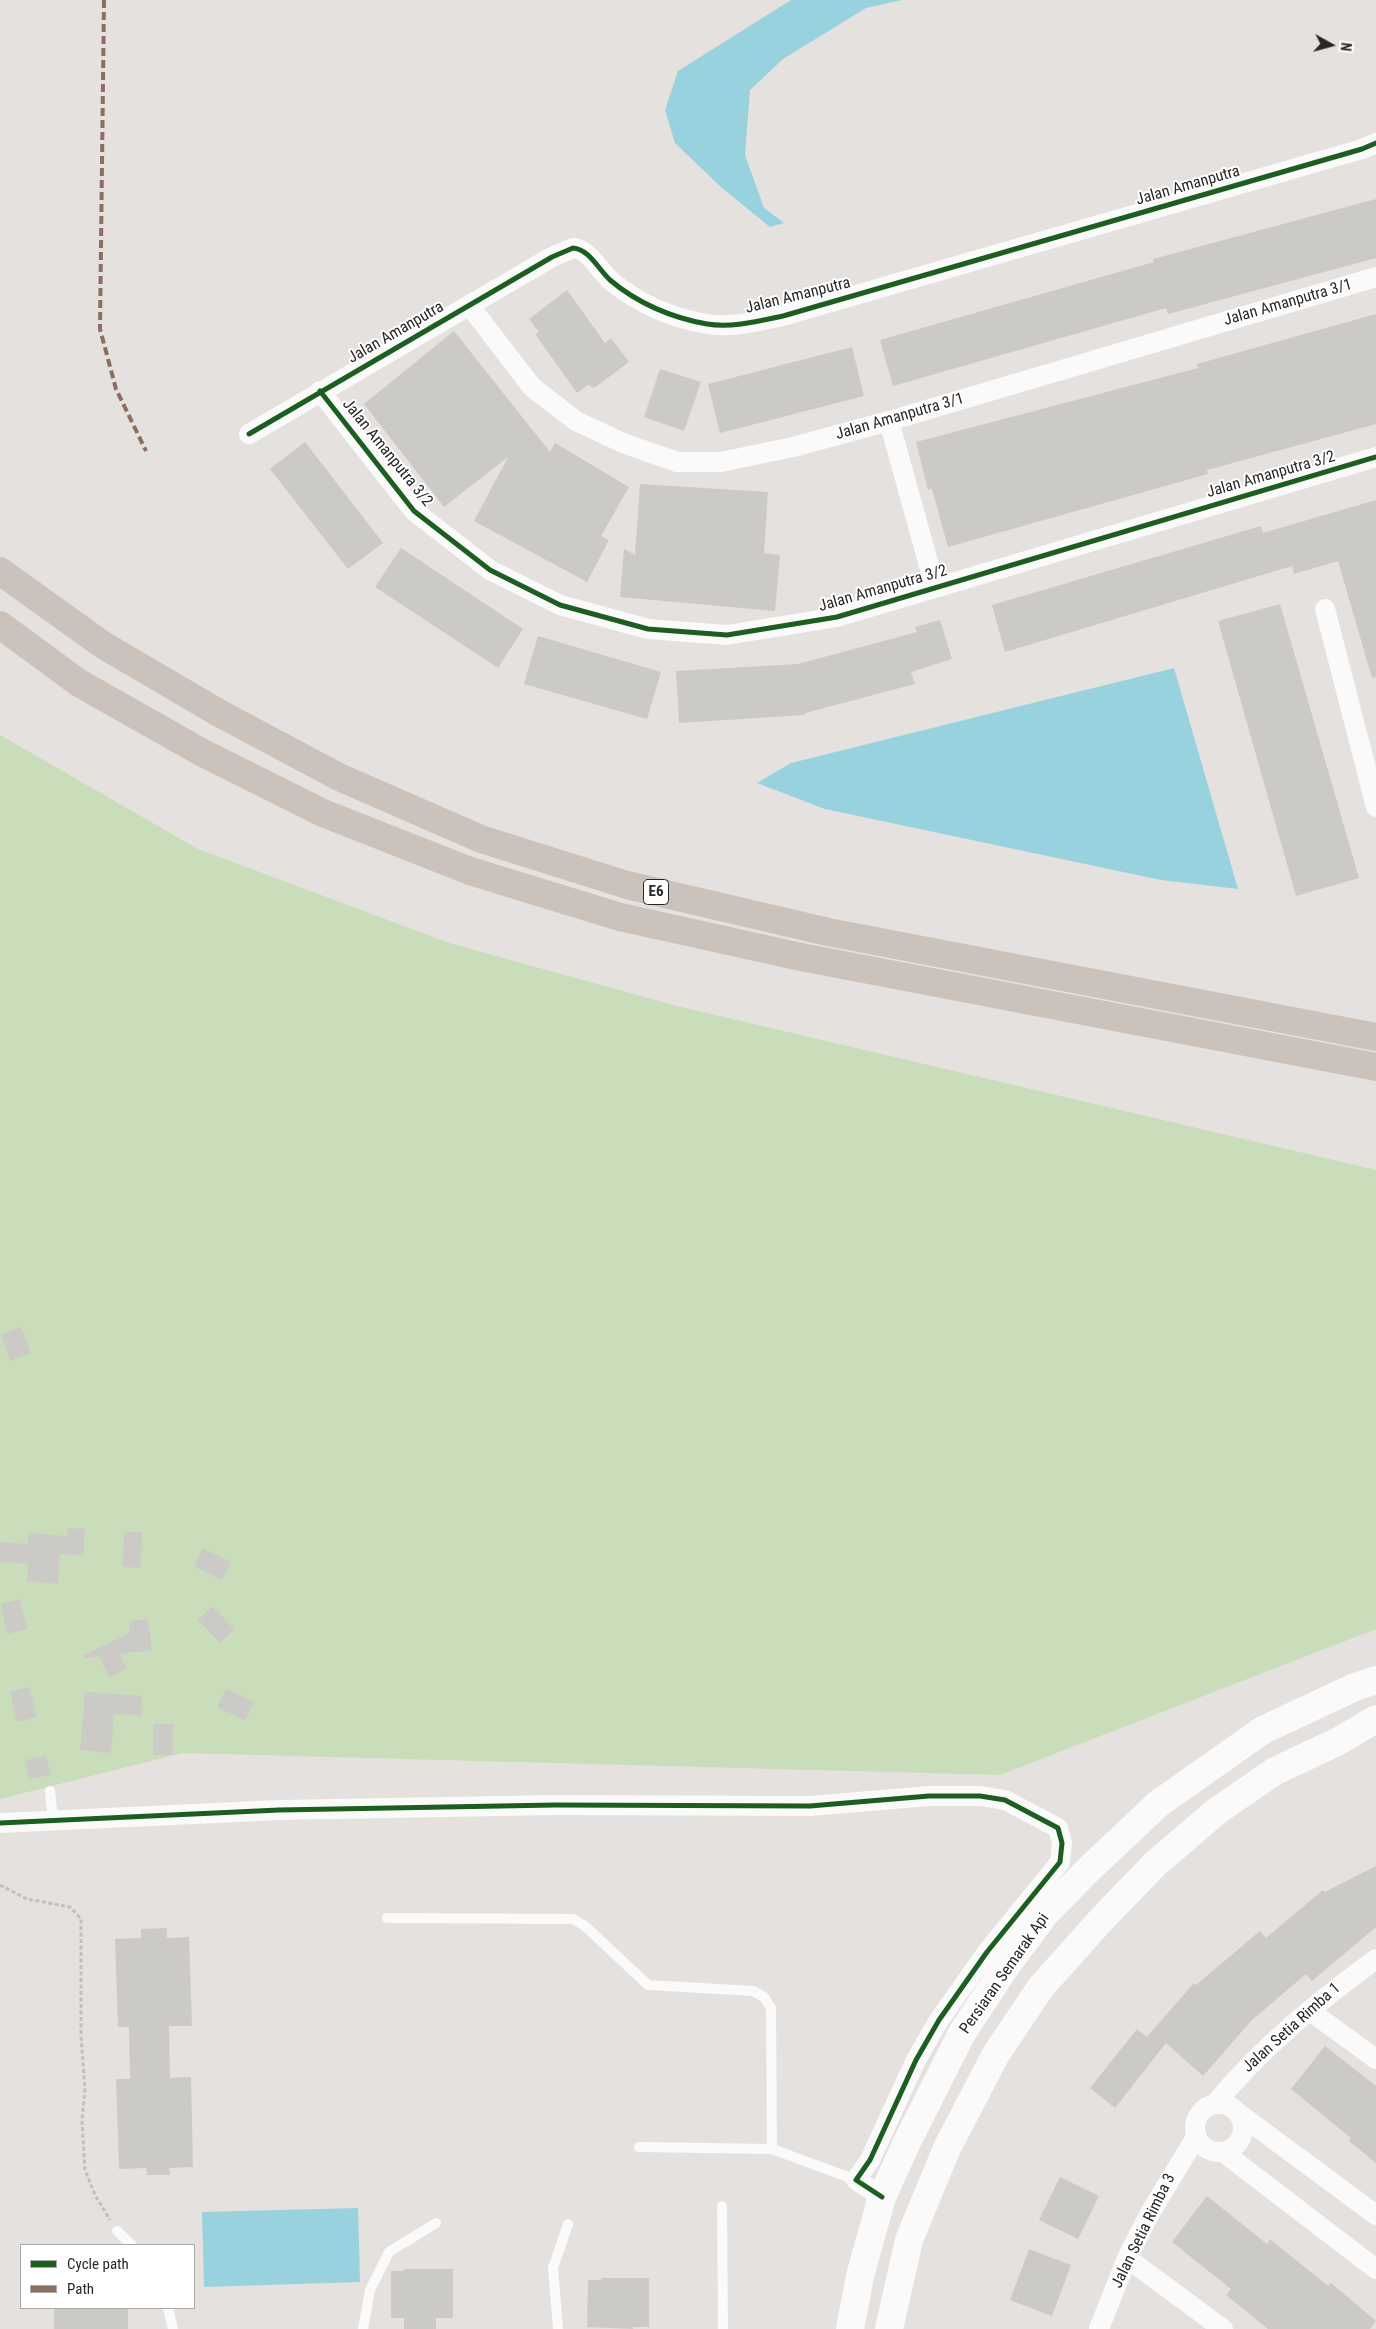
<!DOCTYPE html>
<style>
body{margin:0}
#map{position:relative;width:1376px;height:2329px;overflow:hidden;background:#e4e1de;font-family:"Roboto Condensed",sans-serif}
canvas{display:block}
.legend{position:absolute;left:20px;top:2244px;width:175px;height:65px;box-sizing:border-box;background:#fff;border:1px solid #a9a9a9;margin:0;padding:6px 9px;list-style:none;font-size:15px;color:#272727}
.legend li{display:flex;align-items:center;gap:10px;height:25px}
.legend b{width:25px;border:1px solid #a9a9a9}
.north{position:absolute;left:1306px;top:20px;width:50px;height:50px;-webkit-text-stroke:4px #fff;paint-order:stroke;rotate:97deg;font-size:14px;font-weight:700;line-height:20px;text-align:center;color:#272727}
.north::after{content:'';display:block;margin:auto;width:18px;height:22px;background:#272727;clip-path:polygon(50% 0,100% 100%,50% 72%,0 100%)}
</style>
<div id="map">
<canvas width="1376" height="2329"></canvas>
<ul class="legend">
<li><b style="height:6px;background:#1b5e20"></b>Cycle path</li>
<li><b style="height:6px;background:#8d6e63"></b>Path</li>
</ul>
<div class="north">N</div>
</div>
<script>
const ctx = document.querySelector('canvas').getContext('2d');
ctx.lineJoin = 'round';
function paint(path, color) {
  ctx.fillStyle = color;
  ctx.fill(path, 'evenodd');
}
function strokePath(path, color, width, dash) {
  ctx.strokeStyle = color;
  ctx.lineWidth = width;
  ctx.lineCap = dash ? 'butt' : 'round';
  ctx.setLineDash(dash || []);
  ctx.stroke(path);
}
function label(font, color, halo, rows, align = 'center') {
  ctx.font = font + ' "Roboto Condensed",sans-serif';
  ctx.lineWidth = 4;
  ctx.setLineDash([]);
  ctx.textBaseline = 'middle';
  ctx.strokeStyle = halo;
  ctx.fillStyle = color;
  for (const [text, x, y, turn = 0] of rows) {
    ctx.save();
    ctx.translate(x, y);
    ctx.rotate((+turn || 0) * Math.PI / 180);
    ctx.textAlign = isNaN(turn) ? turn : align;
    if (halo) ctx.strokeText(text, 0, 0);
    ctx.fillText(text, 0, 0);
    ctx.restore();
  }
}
paint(new Path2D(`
 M0 735 198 849 449 943 677 1006 1376 1170V1629L1000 1775 182 1753 0 1799Z`), '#caddba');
paint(new Path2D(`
 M791 0H902L866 8 783 59 750 90 745 155 764 208 784 223 770 227 722 188 675 143 665 110 678 71Z
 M1174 668 1238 889 1161 880 825 809 757 783 791 763Z
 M358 2208 360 2282 204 2287 202 2212Z`), '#98d2df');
paint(new Path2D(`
 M1376 199V258L1168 314 1166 308 893 386 880 340 1154 262 1153 259Z
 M567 290 605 343 611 338 629 362 594 388 588 385 577 393 535 334 539 332 529 319Z
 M1376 314V424L1207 470 1208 474 948 547 932 489 928 490 916 442 1198 368 1197 364Z
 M454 331 550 452 555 443 629 487 601 536 609 540 587 582 474 521 508 457 444 507 364 404Z
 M852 347 864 396 720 433 708 384Z
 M660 369 701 382 684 431 644 417Z
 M305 442 383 543 348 569 270 469Z
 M640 484 768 492 764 553 780 555 775 611 620 597 624 549 635 555Z
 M1376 500V677L1372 678 1338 561 1294 574 1292 566 1005 652 992 605 1261 526 1263 533Z
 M401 548 523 629 498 668 375 587Z
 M1280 604 1359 878 1296 896 1218 621Z
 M940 620 952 659 911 672 915 684 805 713V715L679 723 676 671 798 664 917 632 915 627Z
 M538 636 661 672 647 719 524 684Z
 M21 1327 31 1353 10 1361 1 1335Z
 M67 1528 85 1529 83 1556 60 1554 58 1584 27 1581 28 1564 0 1562V1542L28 1544 29 1533 67 1536Z
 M124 1532H142L141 1568 122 1567Z
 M203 1548 231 1562 222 1580 194 1566Z
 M20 1599 27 1629 7 1634 1 1604Z
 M212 1606 234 1629 220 1643 198 1620Z
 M148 1619 152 1650 120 1654 127 1669 109 1677 99 1656 84 1658 83 1655 130 1633 129 1621Z
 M29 1687 37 1717 17 1722 10 1692Z
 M226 1689 254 1702 245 1720 217 1707Z
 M85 1692 142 1696 141 1716 114 1714 111 1753 80 1750Z
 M153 1724H173V1755H153Z
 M46 1756 51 1775 29 1779 25 1760Z
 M1376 1866V1927L1312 1981 1306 1974 1252 2020 1203 2076 1166 2043 1115 2108 1090 2088 1137 2029 1147 2037 1194 1983 1196 1985 1260 1931 1266 1938 1323 1890 1325 1892Z
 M167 1928V1938L189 1937 192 2026H169L170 2078 191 2077 193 2167 169 2168 170 2175H147L146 2168 119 2169 116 2079H130L129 2027H118L115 1939 141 1938V1929Z
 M1325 2046 1376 2086V2163L1349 2141 1351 2138 1291 2089Z
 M1060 2177 1099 2196 1078 2239 1039 2220Z
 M1207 2196 1267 2244 1270 2239 1328 2286 1331 2283 1376 2321 1370 2329H1268L1226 2295 1231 2289 1172 2242Z
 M1029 2249 1071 2265 1052 2316 1010 2300Z
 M404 2269H453V2318H436V2329H404V2318H391V2271H404Z
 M601 2278H649V2327H633V2329L587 2327 588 2280H601Z
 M54 2308H128V2329H54Z`), '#cccac7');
strokePath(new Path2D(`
 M0 1885 27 1899 70 1907 81 1919V2036L85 2089 82 2120 85 2170 95 2195 110 2220`), '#c1c0c0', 3, [4, 2.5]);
strokePath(new Path2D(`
 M50 1791 53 1820
 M387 1918 573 1919 585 1926 648 1985 753 1991 764 1997 771 2008 772 2149
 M639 2147 772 2149 856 2180
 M722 2206 723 2329
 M117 2231 132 2245
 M168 2308 173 2329
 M363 2329 370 2290 389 2252 436 2223
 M558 2329 553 2268 568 2224`), '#fbfafa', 10);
strokePath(new Path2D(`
 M469 305 532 387 576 421 623 443 677 462H721L793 447 889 421 1376 277
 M320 391 414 511 490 570 560 605 648 629 727 635 837 617 1376 457
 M889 421 935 587
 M249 434 552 257 573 248C589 249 599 270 610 280 637 303 672 318 707 324 732 328 759 321 783 316L1362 149 1376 143
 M1325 609 1376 807
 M0 1823 279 1810 555 1805 810 1806 929 1796H980L1005 1800 1058 1828 1062 1843 1060 1862 987 1952 939 2020 916 2060 870 2160 856 2180 882 2197
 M1310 2011 1376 2059
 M1215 2104C1261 2048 1317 2002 1376 1959
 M1195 2128a24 24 0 1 1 48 0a24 24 0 1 1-48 0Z
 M1238 2113 1376 2215
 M1223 2152 1376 2269
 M1127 2258 1223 2329
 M1099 2329 1127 2258 1150 2213 1196 2137`), '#fbfafa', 20);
strokePath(new Path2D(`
 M850 2329 860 2276 882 2197 907 2142 962 2033 1006 1966 1045 1914 1086 1872 1158 1804 1263 1730 1355 1687 1376 1680
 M889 2329 909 2240 947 2148 996 2054 1041 1987 1101 1920 1155 1864 1217 1811 1275 1771 1337 1742 1376 1719`), '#fbfafa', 28);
strokePath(new Path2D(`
 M0 571 103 645 219 713 339 777 481 839 627 885 828 932 1376 1037
 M0 625 79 683 201 752 323 813 470 871 620 917 801 957 1376 1067`), '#ccc2bc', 28);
strokePath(new Path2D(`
 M104 0 100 329 116 389 146 451`), '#8d6e63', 4, [8, 4]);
strokePath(new Path2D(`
 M320 391 414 511 490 570 560 605 648 629 727 635 837 617 1376 457
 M249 434 552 257 573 248C589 249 599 270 610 280 637 303 672 318 707 324 732 328 759 321 783 316L1362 149 1376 143
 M0 1823 279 1810 555 1805 810 1806 929 1796H980L1005 1800 1058 1828 1062 1843 1060 1862 987 1952 939 2020 916 2060 870 2160 856 2180 882 2197`), '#1b5e20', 5);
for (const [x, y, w] of [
 [656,892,25]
]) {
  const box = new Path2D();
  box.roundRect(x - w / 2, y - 12.5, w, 25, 4);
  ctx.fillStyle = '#fff';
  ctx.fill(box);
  strokePath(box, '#272727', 1);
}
label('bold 15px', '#272727', null, [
 ["E6",656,892]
]);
label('16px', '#272727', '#fff', [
 ["Jalan Amanputra",1188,186,-16],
 ["Jalan Amanputra",798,296,-14],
 ["Jalan Amanputra 3/1",1288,303,-16],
 ["Jalan Amanputra",396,333,-30],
 ["Jalan Amanputra 3/1",900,417,-16],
 ["Jalan Amanputra 3/2",387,453,51],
 ["Jalan Amanputra 3/2",1271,475,-16],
 ["Jalan Amanputra 3/2",883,589,-16],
 ["Persiaran Semarak Api",1005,1974,-55],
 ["Jalan Setia Rimba 1",1292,2028,-42],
 ["Jalan Setia Rimba 3",1144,2231,-64]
]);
</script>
